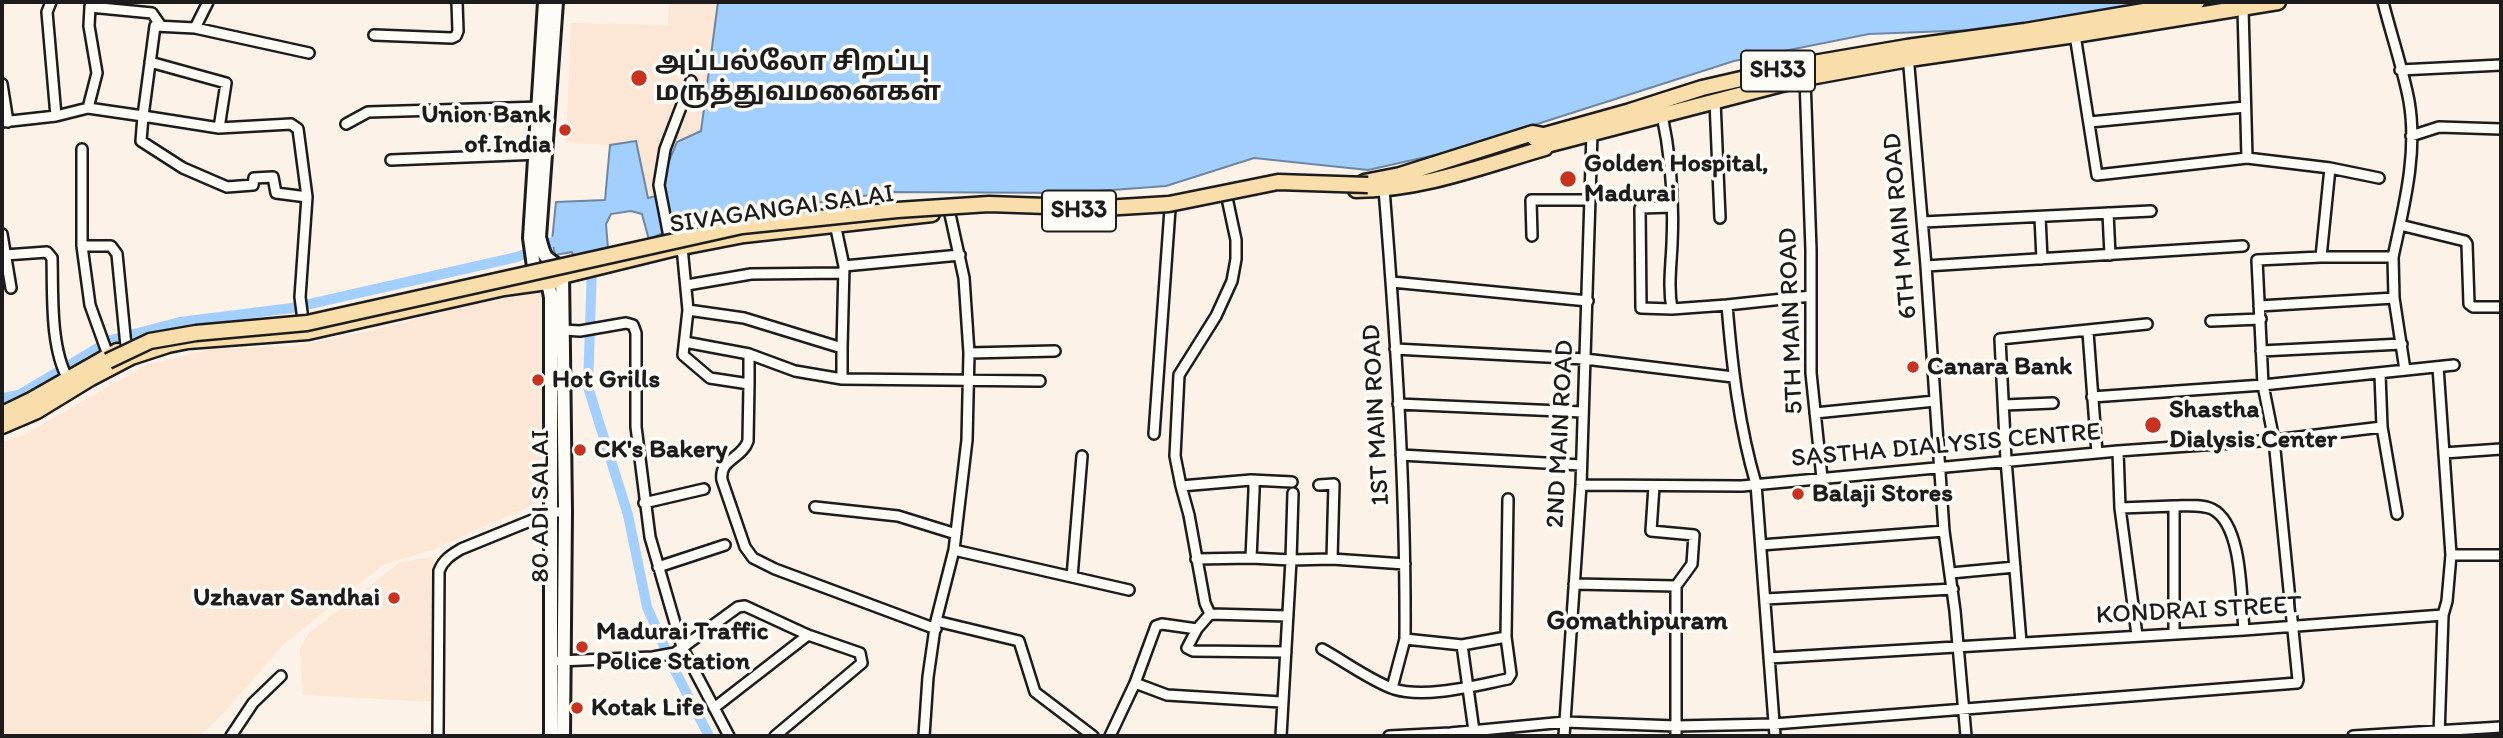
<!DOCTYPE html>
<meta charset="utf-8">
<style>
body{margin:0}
#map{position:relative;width:2503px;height:738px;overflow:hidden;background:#fdf2e8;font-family:Itim,sans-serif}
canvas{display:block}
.frame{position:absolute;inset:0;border:4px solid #1c1c1c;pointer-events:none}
</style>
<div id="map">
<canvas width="2503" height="738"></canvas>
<div class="frame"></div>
</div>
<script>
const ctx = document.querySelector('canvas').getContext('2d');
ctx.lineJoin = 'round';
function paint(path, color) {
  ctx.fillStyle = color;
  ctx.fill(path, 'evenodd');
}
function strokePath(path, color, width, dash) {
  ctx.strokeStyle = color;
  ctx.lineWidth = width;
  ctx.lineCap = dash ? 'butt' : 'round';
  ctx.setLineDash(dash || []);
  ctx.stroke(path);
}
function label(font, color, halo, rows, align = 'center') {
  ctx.font = font + ' Itim,"Noto Sans Tamil",sans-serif';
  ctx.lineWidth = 7;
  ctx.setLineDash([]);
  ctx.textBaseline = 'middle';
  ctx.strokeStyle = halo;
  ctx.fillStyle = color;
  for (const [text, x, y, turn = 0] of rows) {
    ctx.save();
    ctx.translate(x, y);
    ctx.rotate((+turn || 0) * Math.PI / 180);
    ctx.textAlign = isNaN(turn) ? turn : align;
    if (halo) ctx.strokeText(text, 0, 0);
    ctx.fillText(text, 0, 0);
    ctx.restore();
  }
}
paint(new Path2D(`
 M669 2H718L701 131 664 194 648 198 636 141 610 145 566 143 571 23 668 25Z
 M542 291 546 499 432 550 383 565 283 645 219 718 199 736H2V442L24 435 146 365 213 349 295 346 362 333 454 309Z
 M433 557V702L303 695 300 649 308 634 400 562Z`), '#fce6d6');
const water = new Path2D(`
 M718 2H2157L2002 29 1869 34 1734 61 1453 151 1368 170 1254 158 1166 186 1072 193 890 192 734 215 674 227 649 240 642 214 631 211 611 214 606 224 609 261 575 266 572 252 555 255 552 241 556 202 605 200 610 145 636 141 648 198 664 194C660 177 671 157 677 142L701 131Z`);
paint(water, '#a2cffd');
strokePath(water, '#6c87a3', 2);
strokePath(new Path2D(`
 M592 265 588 387 628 515 647 607 674 669 709 736
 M2 398 19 395 111 340 180 322 292 308 517 257 562 238`), '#a2cffd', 10);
const street = new Path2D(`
 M51 2 47 12 56 116
 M91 3 90 7 152 13 161 26
 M2243 8 2247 158
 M195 28 208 2
 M374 35 452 38 456 36 458 31 457 2
 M2075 35 2097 175 2247 158 2330 168 2379 178
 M1908 55 1926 266 1944 531 1955 611 1966 736
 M150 62 226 83 219 128
 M2400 70 2501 65
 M1805 78 1811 250V373L1822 478
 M2 84 8 122
 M1715 101 1720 218
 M88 108 97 73 89 26 90 7
 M1662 115C1671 157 1674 200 1672 244 1671 267 1668 287 1672 309L1727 305C1732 366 1739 426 1756 484L1775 736
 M2 122 56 116 88 108 143 116 155 26 195 28 309 53
 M2090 122 2245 107
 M346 124 368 112 542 107
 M2411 136 2439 127 2501 129
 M82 149V246L90 305 108 355
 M391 160 540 154
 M1384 189C1396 339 1406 489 1405 639
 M1227 198 1236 240V259L1232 281 1216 316 1179 375 1175 456 1181 486 1251 480 1254 484V491L1251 558 1291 560 1281 736
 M1672 207 1640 208 1641 308 1672 309
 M2108 213 2110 255
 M2040 217 2042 259
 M1923 222 2151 211
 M2400 225 2465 241 2467 244 2469 304 2473 307H2501
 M2 234 11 288
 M1532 236 1531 200H1590
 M82 246H111L117 254 126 346
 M671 247 659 185 665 149 691 81
 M682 247 688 310 683 355 710 378 749 384 748 441C742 459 719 459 722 480L745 547 753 558 775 569 936 629
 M5 255 47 252 52 258C53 294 50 347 68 379
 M2321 257H2393C2404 206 2418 153 2409 101 2403 69 2391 34 2383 2
 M2393 257 2394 298 2405 370
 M844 266 960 255
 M1926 266 2243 246
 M1392 282 1588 301
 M687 285 751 274 844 273
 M1727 305 1811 296
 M2259 306 2394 298
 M688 310 744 318 842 348 844 266 835 224
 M303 320 300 297 307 197 298 129 291 124 219 128 143 116 141 141 183 168 227 187 253 185 254 178 273 177 276 193 307 197
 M2211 321 2261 319
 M563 330 580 331 626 323 633 325 636 333V427L650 537 682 647 729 736
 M2088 332 2097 453
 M685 342 749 354
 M842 348V379L1040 381
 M1395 349 1585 359 1733 377
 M2261 351 2402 344
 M969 353 1055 351
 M2438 367 2451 555 2447 601 2443 615 2439 736
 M2380 374 2382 427
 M749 384V354L795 371 842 379
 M2092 397 2263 385 2454 365
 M1398 404 1583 412
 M2004 405 2053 403
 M1815 413 1935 401
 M1154 434 1170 209
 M2118 451 2274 440 2382 427 2397 514
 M2444 453 2501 449
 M1401 455 1581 465
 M1251 480 1292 482
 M1581 485 1742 486 2118 451 2120 508 2174 506V633
 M1181 486 1189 515 1205 603 1210 614
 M1654 486 1651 531 1694 535 1692 564 1676 586
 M1293 493 1291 560 1332 559 1334 484 1319 485
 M644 503 704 489
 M2174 506C2186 506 2201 504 2212 509 2243 524 2241 599 2244 630
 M815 507 898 516 956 534
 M2120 508 2137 635
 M1761 545 1944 531
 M954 550 1129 590
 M2451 555H2501
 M1196 559 1251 558
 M1332 559 1405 564
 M658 567 725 545
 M1951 573 2015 567
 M1072 577 1082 456
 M1574 584 1676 586V736
 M1765 599 1953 589
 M936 621 1019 641 1035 692 1093 736
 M2021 642 2006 460 2000 339 2147 324
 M1322 649C1344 661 1371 681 1394 689 1426 699 1477 685 1508 679L1511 674 1506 637
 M1286 652 1193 651 1187 648 1197 629 1210 614 1288 616
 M1769 658 2244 630 2443 615
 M559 661 653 657 675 653 738 607 745 606 808 635 860 653 862 663 775 736
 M1135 683 1156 626 1162 624 1197 629
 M1392 688 1405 639 1462 645
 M714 708 808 635
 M1474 731 1462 645 1506 637 1508 499
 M231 736 253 703 281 676
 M438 736 439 571C443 560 451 555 461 549L552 512H565
 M924 736 928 677 936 621 954 550 967 440 969 353 964 278 948 205
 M1110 736 1135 683 1167 695 1281 702
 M1389 736 1450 733 1565 722 1676 726 1774 724 2297 683 2298 680 2274 440 2263 385 2257 260 2321 257 2330 168
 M1564 736 1581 485 1592 133
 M2353 736 2501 727`);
const secondary = new Path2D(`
 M545 2 530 238 535 274 549 287 551 297V736
 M556 2 539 237C544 256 543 257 560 267L562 272 565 512 563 736`);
const primary = new Path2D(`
 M1534 138 1627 112 1702 88 1802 65 1907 47 2025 31 2197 2
 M1539 147 1805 78 1909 59 2075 35 2278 2
 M1364 182 1400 175 1533 133 1543 135
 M1356 190C1421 190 1483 166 1545 148L1547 145
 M2 414 31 400 117 351
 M2 426 37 411 91 378 131 357 168 345 188 341 308 332 504 288 554 281 562 276 672 249 744 235 932 214`);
strokePath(street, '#1c1c1c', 14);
strokePath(secondary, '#1c1c1c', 18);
strokePath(primary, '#1c1c1c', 19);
strokePath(street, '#fdfcf7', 9);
strokePath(secondary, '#fdfcf7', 12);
strokePath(primary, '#f9deab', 14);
const primaryBridge = new Path2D(`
 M108 361 150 341 196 333 307 323 742 226 897 210 989 204 1104 208 1169 204 1278 182 1368 185`);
strokePath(primaryBridge, '#1c1c1c', 19, []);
strokePath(primaryBridge, '#f9deab', 14);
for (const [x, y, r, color] of [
 [639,78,9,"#c8321e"],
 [565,130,7,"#c8321e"],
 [1568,179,9,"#c8321e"],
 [1913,367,7,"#c8321e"],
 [538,380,7,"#c8321e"],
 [2153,425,9,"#c8321e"],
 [580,450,7,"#c8321e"],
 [1798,494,7,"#c8321e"],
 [394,598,7,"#c8321e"],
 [582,647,7,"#c8321e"],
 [577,708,7,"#c8321e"]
]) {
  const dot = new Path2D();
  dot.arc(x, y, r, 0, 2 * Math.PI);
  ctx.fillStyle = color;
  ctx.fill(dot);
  strokePath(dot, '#fdfcf7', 2.5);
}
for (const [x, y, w] of [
 [1778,71,74],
 [1079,211,74]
]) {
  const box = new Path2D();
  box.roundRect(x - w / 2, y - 20.5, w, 41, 5);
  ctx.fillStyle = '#fdfcf7';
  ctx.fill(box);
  strokePath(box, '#1c1c1c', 2);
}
label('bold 24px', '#1c1c1c', null, [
 ["SH33",1778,71],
 ["SH33",1079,211]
]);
label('bold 26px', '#1c1c1c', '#fdfcf7', [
 ["அப்பல்லோ சிறப்பு",655,63],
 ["மருத்துவமனைகள்",655,93],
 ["Union Bank",551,115,"right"],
 ["of India",551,145,"right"],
 ["Golden Hospital,",1584,164],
 ["Madurai",1584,194],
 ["Canara Bank",1927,367],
 ["Hot Grills",552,380],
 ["Shastha",2169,410],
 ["Dialysis Center",2169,440],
 ["CK's Bakery",594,450],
 ["Balaji Stores",1812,494],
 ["Uzhavar Sandhai",380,598,"right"],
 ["Madurai Traffic",596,632],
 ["Police Station",596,662],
 ["Kotak Life",591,708]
], 'left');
label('26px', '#1c1c1c', '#fdfcf7', [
 ["SIVAGANGAI SALAI",782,210,-8],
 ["6TH MAIN ROAD",1901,226,-95],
 ["5TH MAIN ROAD",1792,321,-92],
 ["1ST MAIN ROAD",1377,415,-93],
 ["2ND MAIN ROAD",1561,434,-87],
 ["SASTHA DIALYSIS CENTRE",1946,446,-5],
 ["80 ADI SALAI",541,506,-90],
 ["KONDRAI STREET",2199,611,-3]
]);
label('bold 28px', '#1c1c1c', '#fdfcf7', [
 ["Gomathipuram",1637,622]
]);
</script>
